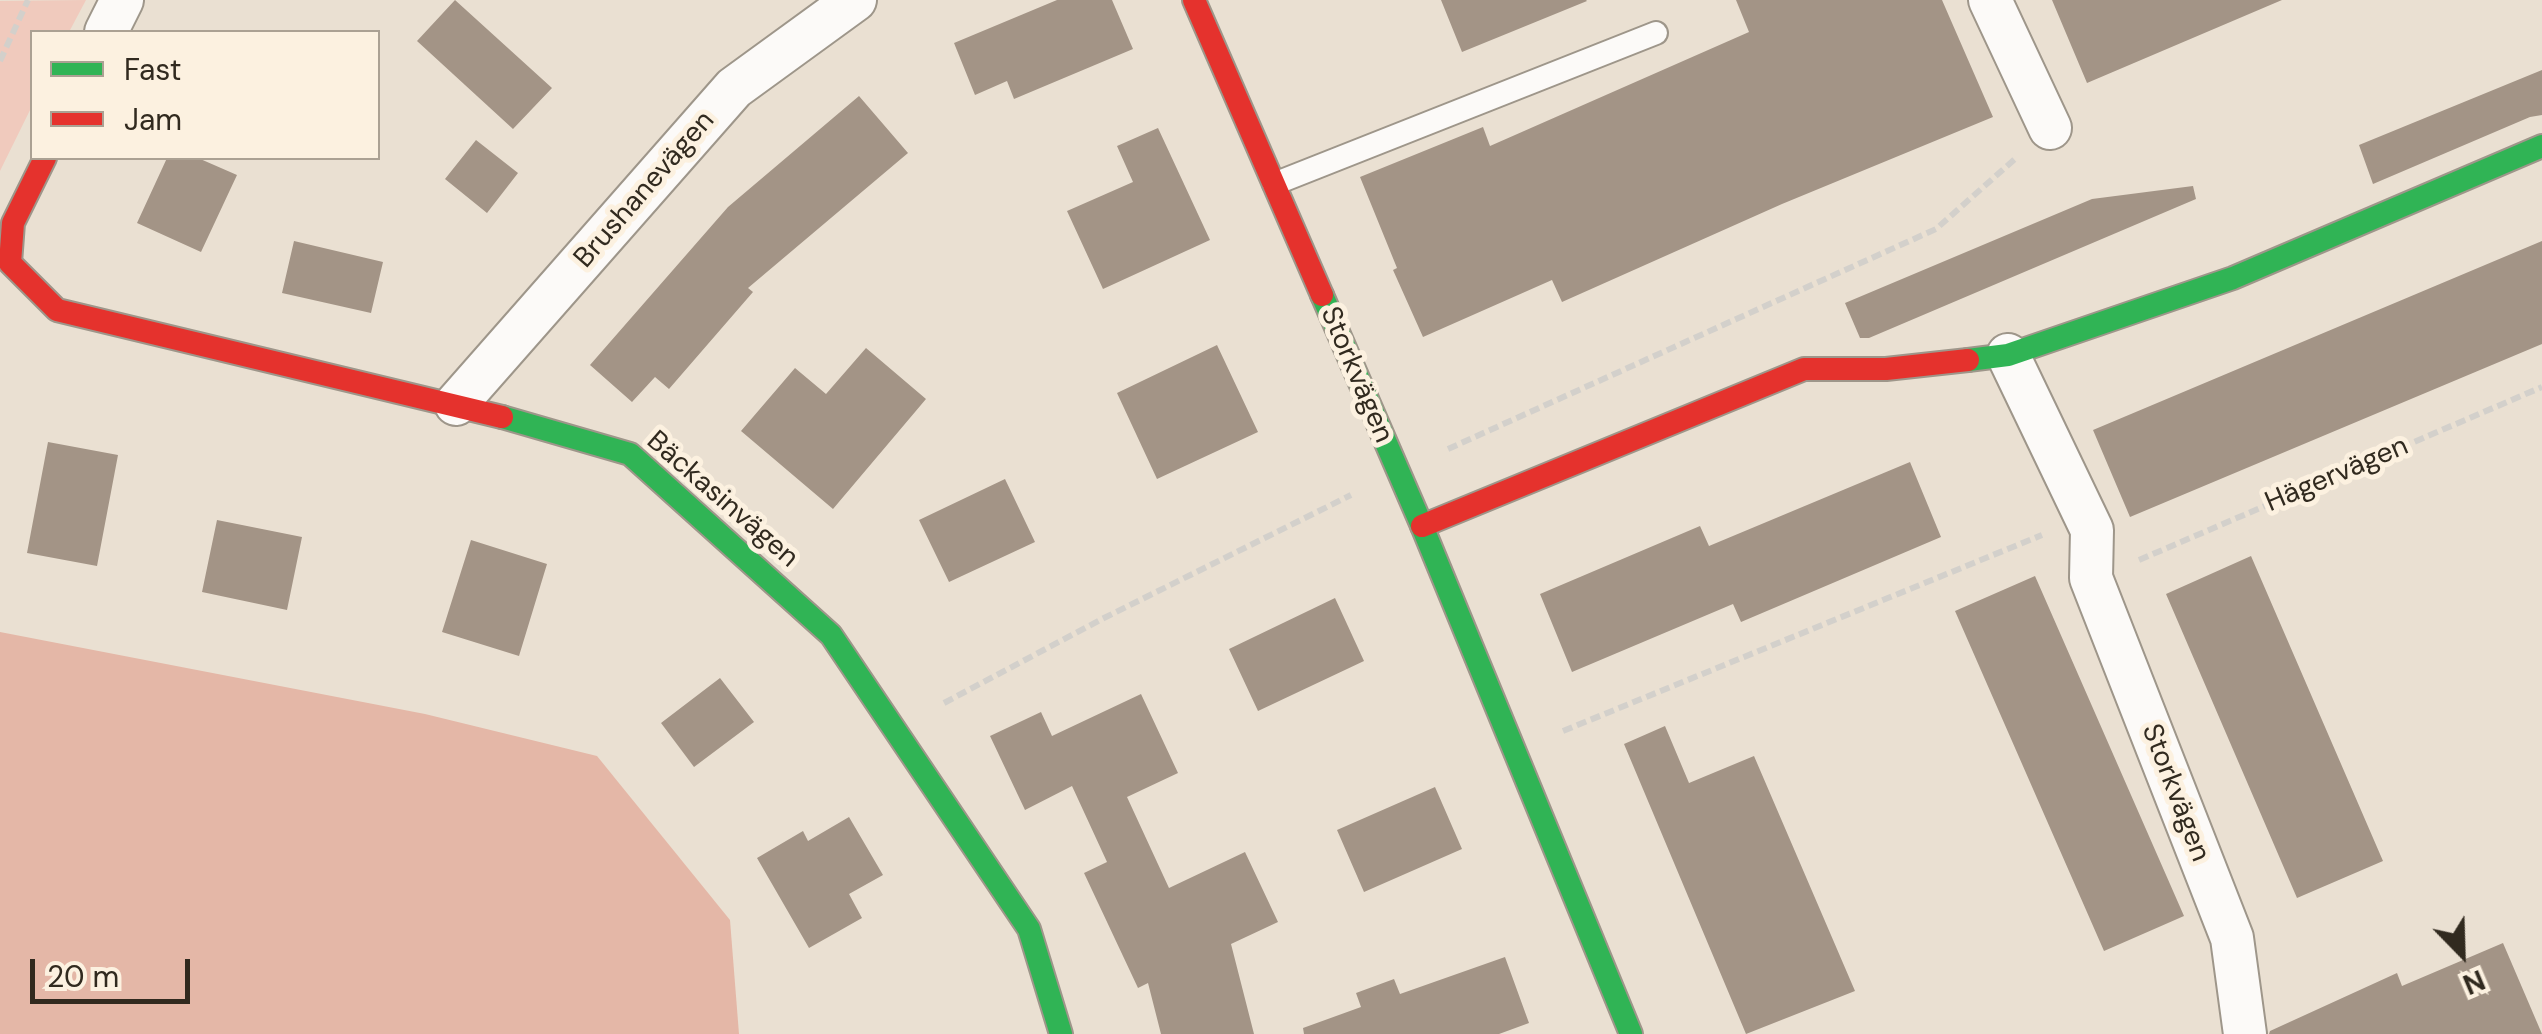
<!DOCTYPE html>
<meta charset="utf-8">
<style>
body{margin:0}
#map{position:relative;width:2542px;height:1034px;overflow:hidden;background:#eae0d2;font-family:"DM Sans",sans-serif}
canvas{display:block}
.legend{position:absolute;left:30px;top:30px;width:350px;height:130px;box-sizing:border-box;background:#fcf1e0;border:2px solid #aba193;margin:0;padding:12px 18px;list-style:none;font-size:30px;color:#312a1f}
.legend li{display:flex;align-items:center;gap:20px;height:50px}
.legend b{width:50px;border:2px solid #aba193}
.north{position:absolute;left:2412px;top:904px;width:100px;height:100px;-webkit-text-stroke:8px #fcf1e0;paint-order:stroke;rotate:157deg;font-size:28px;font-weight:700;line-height:40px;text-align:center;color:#312a1f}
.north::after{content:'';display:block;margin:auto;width:35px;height:45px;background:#312a1f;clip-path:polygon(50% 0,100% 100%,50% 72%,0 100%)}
.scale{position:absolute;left:30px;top:959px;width:160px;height:45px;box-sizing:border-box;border:5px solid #312a1f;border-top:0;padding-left:12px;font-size:30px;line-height:35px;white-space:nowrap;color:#312a1f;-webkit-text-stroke:8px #fcf1e0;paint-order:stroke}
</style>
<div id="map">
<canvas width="2542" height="1034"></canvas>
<ul class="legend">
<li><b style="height:12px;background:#30b455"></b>Fast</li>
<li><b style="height:12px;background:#e5322d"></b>Jam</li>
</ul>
<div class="north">N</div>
<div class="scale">20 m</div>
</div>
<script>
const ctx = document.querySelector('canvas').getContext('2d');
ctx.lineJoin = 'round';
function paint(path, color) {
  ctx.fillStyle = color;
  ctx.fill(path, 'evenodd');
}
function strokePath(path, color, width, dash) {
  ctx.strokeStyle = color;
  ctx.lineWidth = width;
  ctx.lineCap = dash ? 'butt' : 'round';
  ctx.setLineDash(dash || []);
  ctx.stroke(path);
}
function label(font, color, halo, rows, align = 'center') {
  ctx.font = font + ' "DM Sans",sans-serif';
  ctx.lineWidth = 10;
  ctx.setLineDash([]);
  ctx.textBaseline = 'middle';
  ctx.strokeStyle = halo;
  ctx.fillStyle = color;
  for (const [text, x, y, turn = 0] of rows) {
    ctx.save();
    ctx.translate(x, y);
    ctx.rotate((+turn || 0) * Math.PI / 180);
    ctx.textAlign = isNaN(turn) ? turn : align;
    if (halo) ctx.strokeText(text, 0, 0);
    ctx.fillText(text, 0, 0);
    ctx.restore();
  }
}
paint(new Path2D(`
 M86 0 69 32H32V106L0 171V1Z`), '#f0cabd');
paint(new Path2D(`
 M0 632 425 714 597 756 730 920 739 1034H0Z`), '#e4b7a7');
paint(new Path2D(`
 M455 0 552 88 513 129 417 41Z
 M1057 0H1112L1133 49 1014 99 1007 81 975 95 954 43Z
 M1441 0H1586L1587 1 1462 52Z
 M1736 0H1942L1993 117 1782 204 1562 302 1552 280 1423 337 1393 270 1397 268 1360 177 1483 127 1490 146 1749 32Z
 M2052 0H2282L2087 83Z
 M2542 70V115L2530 117 2373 184 2359 145Z
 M859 96 908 153 748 288 753 292 669 389 655 377 632 402 590 365 728 207Z
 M1158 128 1210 240 1103 289 1067 211 1133 182 1117 146Z
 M476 140 518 173 487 213 445 179Z
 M167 158H198L237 175 201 252 137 223Z
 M2193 186 2196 199 1869 338H1860L1845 303 2092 199Z
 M294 241 383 262 371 313 282 293Z
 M2542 241V344L2130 517 2093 430Z
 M1217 345 1258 432 1157 479 1117 393Z
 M866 348 926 399 833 509 741 431 795 368 826 394Z
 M48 442 118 455 97 566 27 553Z
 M1910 462 1941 537 1741 622 1733 604 1572 672 1540 594 1700 526 1709 546Z
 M1005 479 1035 542 949 582 919 520Z
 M217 520 302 537 287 610 202 592Z
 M471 540 547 564 519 656 442 632Z
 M2251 556 2383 861 2297 898 2166 594Z
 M2035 576 2184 916 2104 951 1955 611Z
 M1335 598 1364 661 1258 711 1229 649Z
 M720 678 754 722 694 767 661 723Z
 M1141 694 1178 773 1127 797 1169 888 1245 852 1278 922 1231 944 1254 1034H1161L1148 983 1138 988 1084 873 1107 862 1072 786 1025 810 990 736 1041 712 1052 736Z
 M1665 726 1689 783 1754 756 1855 991 1746 1034 1624 744Z
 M1435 787 1462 849 1364 892 1337 830Z
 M849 817 883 875 849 894 862 918 809 948 757 858 803 831 808 841Z
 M2503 943 2542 1034H2269L2270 1031 2397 973 2402 986Z
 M1505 957 1529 1023 1499 1034H1304L1303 1028 1361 1007 1356 993 1394 979 1400 994Z`), '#a39486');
const lane = new Path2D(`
 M1274 184 1656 33`);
const street = new Path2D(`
 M1990 0 2050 128
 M106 32 122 0
 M2008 355 2092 530 2091 578 2232 938 2245 1034
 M456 404 734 88 855 0`);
const fast = new Path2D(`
 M1322 295 1422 526 1631 1034
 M1968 360 2008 355 2233 278 2542 146
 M502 417 630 454 831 635 1029 929 1061 1034`);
const jam = new Path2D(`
 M1194 0 1322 295
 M45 158 13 223 10 263 57 310 502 417
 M1422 526 1804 369H1886L1968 360`);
strokePath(lane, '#9e968a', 26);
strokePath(street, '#9e968a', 46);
strokePath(fast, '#9e968a', 26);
strokePath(jam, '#9e968a', 26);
strokePath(new Path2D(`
 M0 61 28 0
 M1448 449 1936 229 2016 158
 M2139 560 2542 387
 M944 703 1102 619 1351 495
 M1563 731 2042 535`), '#d3d0cb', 6, [10, 5]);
strokePath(lane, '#fcfaf8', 22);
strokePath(street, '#fcfaf8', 42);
strokePath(fast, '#30b455', 22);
strokePath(jam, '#e5322d', 22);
label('28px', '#312a1f', '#fcf1e0', [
 ["Brushanevägen",645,190,-49],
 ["Storkvägen",1356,375,67],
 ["Hägervägen",2337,475,-23],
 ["Bäckasinvägen",722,500,41],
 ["Storkvägen",2175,793,69]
]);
</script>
